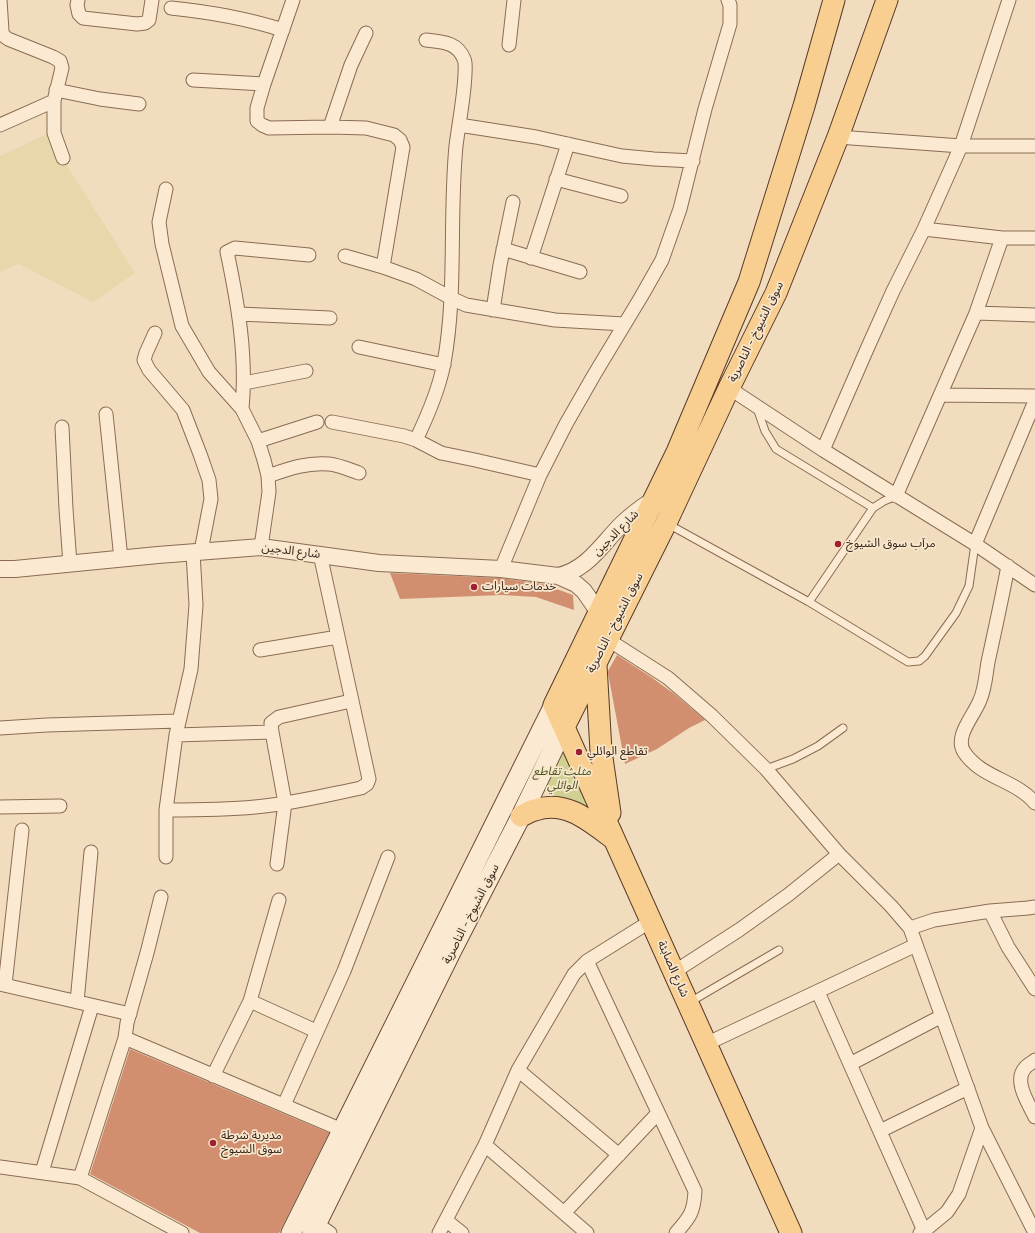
<!DOCTYPE html>
<meta charset="utf-8">
<style>
body{margin:0}
canvas{display:block;background:#f1dcbd}
</style>
<canvas width="1035" height="1233"></canvas>
<script>
const ctx = document.querySelector('canvas').getContext('2d');
ctx.lineJoin = 'round';
function paint(path, color) {
  ctx.fillStyle = color;
  ctx.fill(path, 'evenodd');
}
function strokePath(path, color, width, dash) {
  ctx.strokeStyle = color;
  ctx.lineWidth = width;
  ctx.lineCap = dash ? 'butt' : 'round';
  ctx.setLineDash(dash || []);
  ctx.stroke(path);
}
function label(font, color, halo, rows, align = 'center') {
  ctx.font = font + ' "PT Serif","Noto Sans Arabic",serif';
  ctx.lineWidth = 3.5;
  ctx.setLineDash([]);
  ctx.textBaseline = 'middle';
  ctx.strokeStyle = halo;
  ctx.fillStyle = color;
  for (const [text, x, y, turn = 0] of rows) {
    ctx.save();
    ctx.translate(x, y);
    ctx.rotate((+turn || 0) * Math.PI / 180);
    ctx.textAlign = isNaN(turn) ? turn : align;
    if (halo) ctx.strokeText(text, 0, 0);
    ctx.fillText(text, 0, 0);
    ctx.restore();
  }
}
paint(new Path2D(`
 M47 134 135 273 93 302 19 264 0 272V156Z`), '#e7d7aa');
paint(new Path2D(`
 M561 746 595 811 591 813 582 804 538 789Z`), '#cfd091');
paint(new Path2D(`
 M390 573 500 578 543 584 573 595 574 610 536 597 502 595 400 599Z
 M617 655 651 677 673 693 705 720 689 728 657 749 625 764 608 673V671Z
 M130 1049 329 1133 279 1233H200L90 1174Z`), '#d28f70');
const service = new Path2D(`
 M757 408 765 431 776 449 873 508
 M668 524 809 602 908 662 919 661 925 656 956 613 969 586 975 544
 M809 602 873 508 884 501 896 496
 M766 769 793 759 818 746 843 728
 M690 1002 779 950`);
const minor = new Path2D(`
 M0 0 2 31 3 35 8 39 53 57 60 61 62 68 54 101V133L63 158
 M78 0 77 5 79 14 83 18 137 24 145 23 149 20 152 0
 M293 0 264 84 257 108V121L262 125 269 128 330 127 366 128 394 135 400 140 403 147 383 267
 M171 8C211 12 245 18 283 30
 M509 45 514 0
 M193 80 264 84
 M56 90 100 99 139 104
 M0 125 54 101
 M459 125 536 137 622 156 654 159 693 161
 M330 127 351 65 366 33
 M838 137 961 146H1035
 M556 179 621 196
 M166 189 159 222 162 244 182 326 209 372 242 409 258 441 264 460 268 476 269 492 261 547
 M924 229 1002 238H1035
 M503 249 580 272
 M345 256 383 267 416 279 451 298 466 305 555 320 624 324
 M531 258 568 144
 M493 310 500 265 513 202
 M976 313 1035 315
 M239 314 330 318
 M155 333 146 353 144 360 149 370 183 410 200 454 209 480 211 499 201 551
 M359 347 444 365
 M244 383 306 371
 M729 388 823 450 975 544 1035 585
 M940 395 1035 396
 M242 409C247 356 238 304 227 252L235 248 309 255
 M106 414 121 559
 M332 422 404 436 416 440 441 453 475 460 540 475
 M62 427 66 509 70 564
 M416 440C428 415 439 390 444 363 457 292 449 218 456 146 459 122 464 98 465 74 465 69 466 63 464 59 457 42 443 42 426 40
 M258 441 317 422
 M823 450 867 349 893 291 924 229 961 146 1009 0
 M268 476C288 469 307 462 329 464 339 465 350 470 359 473
 M896 496 976 313 1002 238
 M975 544 1035 401
 M1008 566C1002 598 995 630 988 662 986 674 985 689 980 700 974 716 954 736 964 752 981 778 1016 780 1035 803
 M501 569 540 475 566 424 594 375 641 297 662 260 680 209 705 109 730 24V5L728 0
 M607 639 668 678 712 716 766 769 839 854 891 906 910 928 982 1128 1035 1233
 M260 650 338 637
 M0 728 47 725 179 721
 M176 735 272 732
 M0 807 60 806
 M166 810C196 810 225 810 255 807 291 804 326 795 361 788L367 784 369 779 320 554
 M166 857V810L176 735 191 669 196 605 193 552
 M277 864 285 803 272 732 271 723 279 717 351 701
 M990 911 1008 947 1035 989
 M910 928 934 920 990 911 1028 908 1035 907
 M587 961 695 1191C694 1212 690 1217 676 1233
 M674 972 739 930 788 895 839 854
 M0 984 130 1014
 M5 985 22 830
 M818 992 925 1233
 M250 1001 316 1031
 M77 1002 91 852
 M125 1038 127 1023 147 953 161 897
 M706 1044 916 945
 M1035 1060C1032 1063 1027 1065 1025 1068 1013 1081 1029 1104 1035 1117
 M850 1064 942 1016
 M518 1070 619 1155
 M213 1076 250 1001 279 900
 M284 1105 344 971 388 857
 M880 1131 968 1088
 M485 1145 587 1233
 M0 1167 80 1178 182 1233
 M42 1172 92 1006
 M80 1178 125 1038 342 1130
 M564 1213 658 1113
 M447 1221 462 1233
 M317 1224 330 1233
 M439 1233 485 1145 518 1070 574 974 587 961 651 921
 M920 1233 924 1231 947 1212 959 1194 982 1128`);
const tertiary = new Path2D(`
 M0 569H15L158 555 261 547 379 563 501 569 558 576 576 584 584 591 595 607 598 616
 M558 576C587 570 602 544 621 525 631 515 642 507 653 500`);
const secondary = new Path2D(`
 M291 1233 554 705
 M312 1233 452 950 521 816 564 727`);
const primary = new Path2D(`
 M596 665 601 751 610 813
 M564 727 666 523 729 388 776 293 838 137 887 0
 M521 816C526 814 530 811 535 810 566 799 591 822 614 839
 M791 1233 554 705 677 452 749 282 804 106 834 0`);
strokePath(service, '#8a6c55', 9);
strokePath(minor, '#8a6c55', 15);
strokePath(tertiary, '#8a6c55', 18);
strokePath(secondary, '#6c4d38', 21);
strokePath(primary, '#573b2a', 23);
strokePath(service, '#fbead1', 7);
strokePath(minor, '#fbead1', 13);
strokePath(tertiary, '#fbead1', 16);
strokePath(secondary, '#fbead1', 19);
strokePath(primary, '#f8ce91', 21);
for (const [x, y, r, color] of [
 [838,544,4,"#9e202e"],
 [474,587,4,"#9e202e"],
 [579,752,4,"#9e202e"],
 [213,1143,4,"#9e202e"]
]) {
  const dot = new Path2D();
  dot.arc(x, y, r, 0, 2 * Math.PI);
  ctx.fillStyle = color;
  ctx.fill(dot);
  strokePath(dot, '#f8e7cd', 1.5);
}
label('12px', '#38261b', '#f8e7cd', [
 ["سوق الشيوخ - الناصرية",756,332,-64],
 ["شارع الدجين",616,533,-45],
 ["شارع الدجين",291,551,7],
 ["سوق الشيوخ - الناصرية",615,623,-63],
 ["سوق الشيوخ - الناصرية",471,914,-63],
 ["شارع الصابئة",673,969,66]
]);
label('12px', '#38261b', '#f8e7cd', [
 ["مرآب سوق الشيوخ",846,544],
 ["خدمات سيارات",482,587],
 ["تقاطع الوائلي",587,752],
 ["مديرية شرطة",221,1136],
 ["سوق الشيوخ",221,1150]
], 'left');
label('italic 12px', '#4e5720', '#f8e7cd', [
 ["مثلث تقاطع",562,772],
 ["الوائلي",562,786]
]);
</script>
